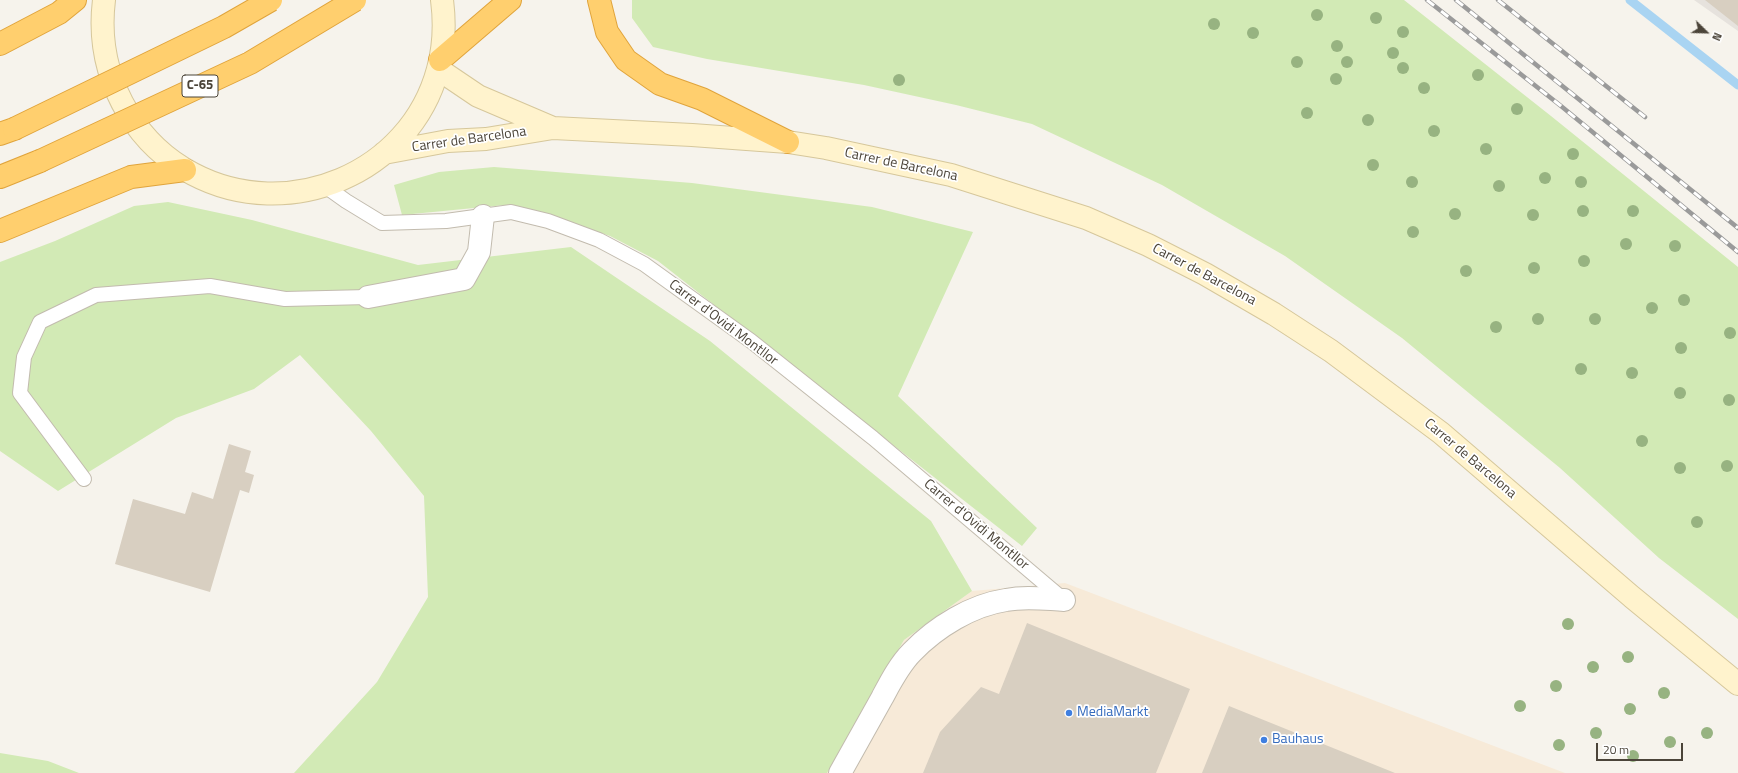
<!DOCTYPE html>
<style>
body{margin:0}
#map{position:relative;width:1738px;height:773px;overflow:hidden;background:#f6f3ec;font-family:"Titillium Web",sans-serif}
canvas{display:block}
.north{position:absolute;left:1686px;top:12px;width:40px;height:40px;-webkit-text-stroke:3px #fff;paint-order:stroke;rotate:113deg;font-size:11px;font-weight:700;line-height:16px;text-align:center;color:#4b4439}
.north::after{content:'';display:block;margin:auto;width:14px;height:18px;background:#4b4439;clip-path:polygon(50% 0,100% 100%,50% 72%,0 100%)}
.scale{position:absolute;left:1596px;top:743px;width:87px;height:18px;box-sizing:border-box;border:2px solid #4b4439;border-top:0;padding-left:5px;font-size:12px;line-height:14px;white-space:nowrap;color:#4b4439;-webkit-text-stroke:3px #fff;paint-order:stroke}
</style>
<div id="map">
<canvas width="1738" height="773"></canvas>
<div class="north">N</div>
<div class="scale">20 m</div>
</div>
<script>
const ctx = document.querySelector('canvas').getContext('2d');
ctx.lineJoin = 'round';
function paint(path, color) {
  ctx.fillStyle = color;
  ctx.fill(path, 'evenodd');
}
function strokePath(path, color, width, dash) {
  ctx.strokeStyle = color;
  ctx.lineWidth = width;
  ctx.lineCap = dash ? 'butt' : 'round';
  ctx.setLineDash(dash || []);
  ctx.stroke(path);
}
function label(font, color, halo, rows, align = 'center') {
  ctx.font = font + ' "Titillium Web",sans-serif';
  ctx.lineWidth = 3.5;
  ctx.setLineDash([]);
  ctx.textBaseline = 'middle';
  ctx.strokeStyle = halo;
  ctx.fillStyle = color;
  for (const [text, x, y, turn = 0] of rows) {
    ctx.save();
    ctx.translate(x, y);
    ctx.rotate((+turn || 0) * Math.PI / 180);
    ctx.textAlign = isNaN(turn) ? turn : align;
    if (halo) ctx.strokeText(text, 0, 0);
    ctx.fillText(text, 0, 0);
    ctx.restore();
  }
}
paint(new Path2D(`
 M1065 583 1565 773H827L904 640 972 591Z`), '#f7ead8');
paint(new Path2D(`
 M1694 0H1738V31Z`), '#e6e2dd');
paint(new Path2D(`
 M632 0H1404L1551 116 1738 267V619L1659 558 1560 468 1402 338 1285 256 1162 185 1032 124 956 105 864 85 707 59 653 47 632 18Z
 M494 167 692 183 872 207 973 232 898 396 1037 528 1022 546 658 261 610 236 538 211 505 205 402 215 394 185 439 172Z
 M168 202 252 220 418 265 571 247 710 341 931 521 972 591 904 640 827 773H294L377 682 428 597 424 496 371 431 300 355 254 389 176 418 58 491 0 451V262L55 241 134 206Z
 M0 753 48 761 79 773H0Z`), '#d2eab5');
strokePath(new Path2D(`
 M1630 0 1738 85`), '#a9d4f2', 9);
paint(new Path2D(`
 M1705 0H1738V26Z
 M229 444 251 451 245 472 254 475 249 493 240 490 210 592 115 564 133 499 185 514 192 492 213 499Z
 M1027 623 1190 689 1156 773H923L940 732 981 687 999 694Z
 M1229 706 1395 773H1202Z`), '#d8cfc1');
const lane = new Path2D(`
 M325 186 346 201 382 223 446 221 511 212 548 221 599 240 644 264 751 341 873 438 1064 600
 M84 479 20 393 24 357 40 322 96 295 210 286 285 299 368 297`);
const street = new Path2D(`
 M368 297 464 279 479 252 483 216
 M840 773C854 748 868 723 882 698 890 683 899 665 912 652 936 627 972 605 1006 600 1026 596 1045 599 1064 600`);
const secondary = new Path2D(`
 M104 0C99 40 107 78 128 113 144 139 166 160 193 174 288 224 410 174 438 69 444 47 445 23 442 0
 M438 69 478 96 553 128
 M384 153 448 141 486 139 553 128 692 135 788 142 826 148 951 175 1086 218 1148 245 1205 274 1274 314 1331 351 1441 433 1632 597 1738 684`);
const highway = new Path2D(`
 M599 0 607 32 626 60 660 84 702 99 788 142
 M0 44 59 13 75 0
 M440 60 510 0
 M0 134 14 129
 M0 177 40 161
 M0 231 131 177 185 170`);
strokePath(lane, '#c2bbae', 16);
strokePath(street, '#c2bbae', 24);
strokePath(secondary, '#d6c79b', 24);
strokePath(highway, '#e0a43c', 24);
strokePath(lane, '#fff', 14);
strokePath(street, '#fff', 22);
strokePath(secondary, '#fff3cd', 22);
strokePath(highway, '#ffcf6e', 22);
const rail = new Path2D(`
 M1427 0 1561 106 1738 252
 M1456 0 1738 228
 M1498 0 1645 117`);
strokePath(rail, '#9a9a9a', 4.5);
strokePath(rail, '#fff', 3, [9]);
const highwayBridge = new Path2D(`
 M14 129 224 27 271 0
 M40 161 250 63 355 0`);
strokePath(highwayBridge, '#e0a43c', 24, []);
strokePath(highwayBridge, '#ffcf6e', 22);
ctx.fillStyle = '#97b381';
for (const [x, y] of [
 [1317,15],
 [1376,18],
 [1214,24],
 [1403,32],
 [1253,33],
 [1337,46],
 [1393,53],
 [1297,62],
 [1347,62],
 [1403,68],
 [1478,75],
 [1336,79],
 [899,80],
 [1424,88],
 [1517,109],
 [1307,113],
 [1368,120],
 [1434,131],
 [1486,149],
 [1573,154],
 [1373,165],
 [1545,178],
 [1412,182],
 [1581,182],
 [1499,186],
 [1583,211],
 [1633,211],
 [1455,214],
 [1533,215],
 [1413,232],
 [1626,244],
 [1675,246],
 [1584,261],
 [1534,268],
 [1466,271],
 [1684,300],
 [1652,308],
 [1538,319],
 [1595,319],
 [1496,327],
 [1730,333],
 [1681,348],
 [1581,369],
 [1632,373],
 [1680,393],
 [1729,400],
 [1642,441],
 [1727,466],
 [1680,468],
 [1697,522],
 [1568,624],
 [1628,657],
 [1593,667],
 [1556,686],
 [1664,693],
 [1520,706],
 [1630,709],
 [1596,733],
 [1707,733],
 [1670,742],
 [1559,745],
 [1633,756]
]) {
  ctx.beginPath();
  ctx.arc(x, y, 6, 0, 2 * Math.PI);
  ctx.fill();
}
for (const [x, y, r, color] of [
 [1069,713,4,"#3f7fe0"],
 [1264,740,4,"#3f7fe0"]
]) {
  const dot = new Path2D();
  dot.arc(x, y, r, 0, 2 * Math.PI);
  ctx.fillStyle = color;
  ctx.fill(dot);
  strokePath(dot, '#fff', 1.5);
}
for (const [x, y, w] of [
 [200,86,36]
]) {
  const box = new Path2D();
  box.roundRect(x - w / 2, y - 11, w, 22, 3);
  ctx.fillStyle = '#fff';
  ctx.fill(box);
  strokePath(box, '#4b4439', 1);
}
label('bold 13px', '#4b4439', null, [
 ["C-65",200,86]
]);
label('14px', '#4b4439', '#fff', [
 ["Carrer de Barcelona",469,140,-8],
 ["Carrer de Barcelona",901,165,12],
 ["Carrer de Barcelona",1204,275,28],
 ["Carrer d'Ovidi Montllor",723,323,37],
 ["Carrer de Barcelona",1470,459,40],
 ["Carrer d'Ovidi Montllor",976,525,40]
]);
label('14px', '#366cbe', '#fff', [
 ["MediaMarkt",1077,713],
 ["Bauhaus",1272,740]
], 'left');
</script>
